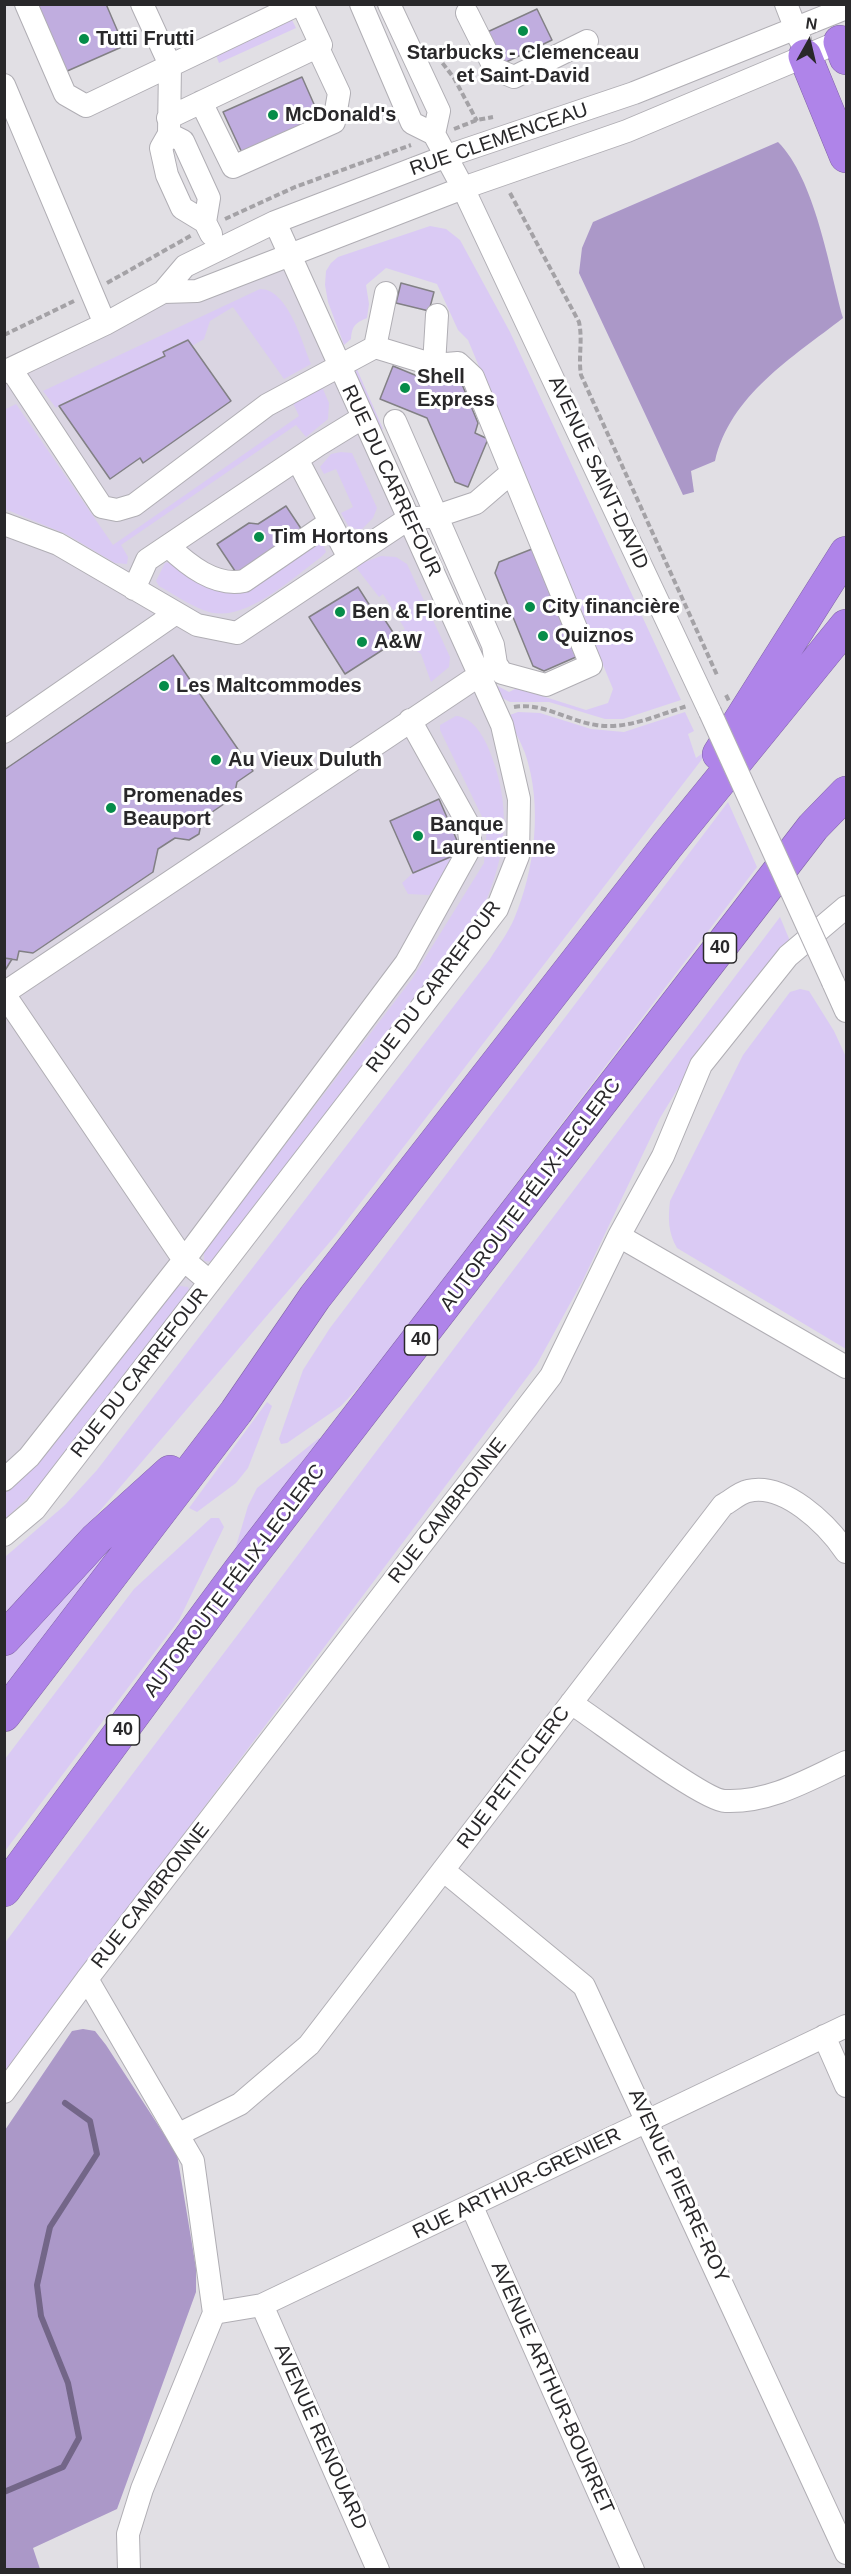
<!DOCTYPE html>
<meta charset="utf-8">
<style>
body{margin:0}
#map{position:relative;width:851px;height:2574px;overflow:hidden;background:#e1dfe4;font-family:Helvetica,sans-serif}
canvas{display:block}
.frame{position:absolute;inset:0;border:6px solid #29282a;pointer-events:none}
.north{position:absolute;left:779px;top:12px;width:60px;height:60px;-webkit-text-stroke:4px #fff;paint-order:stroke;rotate:8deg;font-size:16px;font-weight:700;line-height:24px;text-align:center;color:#29282a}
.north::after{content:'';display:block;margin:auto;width:21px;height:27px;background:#29282a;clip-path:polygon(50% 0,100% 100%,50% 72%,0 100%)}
</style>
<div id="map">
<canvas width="851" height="2574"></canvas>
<div class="frame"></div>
<div class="north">N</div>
</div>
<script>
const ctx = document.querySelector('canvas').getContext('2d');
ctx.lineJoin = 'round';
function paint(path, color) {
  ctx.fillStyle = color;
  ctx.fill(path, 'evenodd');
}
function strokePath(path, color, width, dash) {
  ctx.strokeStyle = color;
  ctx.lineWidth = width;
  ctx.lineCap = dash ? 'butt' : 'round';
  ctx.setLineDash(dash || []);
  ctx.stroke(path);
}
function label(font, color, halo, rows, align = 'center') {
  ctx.font = font + ' Helvetica,sans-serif';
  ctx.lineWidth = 6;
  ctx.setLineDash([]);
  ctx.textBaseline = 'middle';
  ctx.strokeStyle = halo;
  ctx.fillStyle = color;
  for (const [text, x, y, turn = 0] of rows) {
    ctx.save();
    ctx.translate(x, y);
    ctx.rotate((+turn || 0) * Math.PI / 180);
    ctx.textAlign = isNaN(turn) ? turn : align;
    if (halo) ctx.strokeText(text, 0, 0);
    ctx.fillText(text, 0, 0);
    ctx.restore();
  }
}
paint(new Path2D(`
 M284 245 502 725 519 799 497 909 5 1535V372Z`), '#dad5e2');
paint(new Path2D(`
 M292 20 296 28 219 63 216 55Z
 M430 226 446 229 460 240 510 332 681 700 623 719H605L549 702H510L502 698 494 684 509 692 517 688 586 710 608 703 613 689 468 340 458 330 437 284 386 268 366 285 369 304 367 318C355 323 352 326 351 339L344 345 328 302 325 285 326 271 331 263 338 257Z
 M260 289C288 289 302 342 311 364L284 379 233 307 210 321 204 339 192 346 187 340 164 351 165 356 59 406 56 408 43 391Z
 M356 367 383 429 379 431 351 369Z
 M322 387 329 403 328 419 306 437 296 425 121 545 128 557 127 564 115 563 66 534 5 509 4 410 16 404 113 545 299 416 293 403Z
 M341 452 352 453 377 508 373 518 361 530 349 527 341 513 353 507 336 469 324 474 320 467 331 454Z
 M322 541 326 552 320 558C291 579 241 627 203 610 188 604 173 594 159 586L156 581 165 563 170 562 209 583Z
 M381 556 396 557 407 564 450 657 449 667 431 682 421 654 408 645 400 632 405 629 383 594 379 597 355 566Z
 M518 712 540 713 591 729 624 732 685 712 694 731 688 734 696 758 704 752 706 754 335 1236 98 1513 5 1616V1557L65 1505 97 1470 490 959C498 946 508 933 514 919 535 870 543 805 525 753 520 740 513 728 507 716Z
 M456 716C471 717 481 732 487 745 518 816 503 872 469 937L217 1262 204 1261V1251L412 979 484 863 487 827 440 730V725Z
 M728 802 757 867 371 1374 341 1406 287 1443 281 1444 279 1439 303 1370 330 1328Z
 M455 855 429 895 408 894 402 883 413 873Z
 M780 917 790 941 694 1062 660 1118 583 1280 537 1364 5 2072 4 1944Z
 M800 989 809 991 834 1031 846 1057V1349L677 1248C668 1232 668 1219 670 1201L743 1055 790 992Z
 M180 1286 188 1287 190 1293 62 1465 5 1519 4 1494 48 1452 174 1289Z
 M267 1402 272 1406 248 1468 236 1483 197 1512 189 1508Z
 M319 1438 323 1441 234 1553 248 1506 257 1488Z
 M211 1518H219L224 1527 179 1620 5 1851V1759L134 1589Z
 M108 1549 111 1551 5 1693 4 1654Z`), '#dacaf4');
paint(new Path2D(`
 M778 142C815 179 829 267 843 318 793 357 730 395 715 461L691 471 694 492 683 495 579 273 582 248 593 222Z
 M83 2029 95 2031 106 2045 177 2154 196 2268V2292L117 2509 33 2548 40 2569 5 2570V2130L72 2031Z`), '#ab98c8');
strokePath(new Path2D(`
 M4 2492 63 2467 79 2438 68 2383 41 2316 37 2285 50 2227 97 2154 90 2121 65 2103`), '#736688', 6);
const building = new Path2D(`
 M34 4H106L124 46 65 72Z
 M537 9 552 40 498 66 483 34Z
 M302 77 321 120 243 155 223 112Z
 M401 283 434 292 429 311 396 303Z
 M188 340 231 401 143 463 140 458 110 479 59 406 165 356 163 352Z
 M393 366 439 385 459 377 478 423 475 433 488 439 468 487 455 482 427 418 380 399Z
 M286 506 302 530 237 574 217 544 249 523 258 524Z
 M532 549 576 657 544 671 533 666 495 573 499 562Z
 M358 587 379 620 383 617 398 640 345 674 309 617Z
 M173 655 253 771 237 782 234 797 202 819 199 834 189 840 175 838 158 849 153 872 33 953 19 951 17 960 4 958V770Z
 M439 799 459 845 455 855 413 873 390 821Z
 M4 958 12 959 4 972Z`);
paint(building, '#c0addf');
strokePath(building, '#828085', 1.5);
const minor = new Path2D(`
 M26 4 65 94 86 106 299 4
 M142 4 170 65 169 134 161 148 167 175 182 208 205 222
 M361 4 412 123 434 134 463 188 710 712
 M389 4 439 111 434 134
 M786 4 800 40
 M467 13 495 69 514 77 587 41
 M4 85 105 324
 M201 102 233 167 334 122 339 93 317 46
 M168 118 321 45 302 4
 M169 134 183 141 209 198 205 222 211 234
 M163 292 197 291 463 188 627 131 846 39
 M375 347 386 293
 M434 365 437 315
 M4 372 105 324 163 292 185 266 275 222 447 156 634 93 846 8
 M395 421 493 645 496 664
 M297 459 349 558
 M4 524 58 544 197 625 237 633 408 519 437 516 476 503 512 472
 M168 546C188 565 215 587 244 581L330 522
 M134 589 147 560 318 445 362 418
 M4 732 176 613
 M833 982 846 1011
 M4 993 496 664 502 673 546 685 591 665 473 377 458 363 434 365 375 347 267 405 134 505 117 510 102 507 11 369
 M4 994 184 1260 210 1282
 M619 1236 846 1367
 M4 1480 29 1457 184 1260 406 963 471 846 468 824 410 720
 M4 1535 35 1509 497 909 518 856 519 799 502 725 275 222
 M571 1703C596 1719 704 1801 725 1801 769 1803 808 1780 846 1762
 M443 1870 584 1986 846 2553
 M87 1979 193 2161 214 2313 142 2489 128 2534 129 2570
 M824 2036 846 2086
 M4 2092 87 1979 551 1376 619 1236 663 1156 701 1065 788 956 846 907
 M179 2134 240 2104 309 2045 723 1505C731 1501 739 1493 748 1491 784 1482 827 1524 846 1552
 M472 2207 633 2570
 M262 2305 378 2570
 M214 2313 262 2305 846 2026`);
const highway = new Path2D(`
 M840 42 846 58
 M805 56 846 156
 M719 754 846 553
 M4 1639 96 1539 170 1472
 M4 1715 236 1412 315 1297 666 847 846 626
 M4 1890 240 1570 813 827 846 793`);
strokePath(minor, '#b0aeb4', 24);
strokePath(highway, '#8064a6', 34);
strokePath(new Path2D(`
 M437 56 454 78 477 121
 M454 129 477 120 493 117
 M510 193 579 322C583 341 578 357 581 375L717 675
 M225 219 295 187 411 145
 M107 283 192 235
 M4 335 74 301
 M514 707C543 702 568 721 596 725 627 730 658 715 687 706`), '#a4a2a6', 4, [6, 3]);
strokePath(minor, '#fff', 22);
strokePath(highway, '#af84e9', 33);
const minorBridge = new Path2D(`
 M710 712 833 982`);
strokePath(minorBridge, '#b0aeb4', 24, []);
strokePath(new Path2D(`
 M726 695 730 703`), '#a4a2a6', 4, [6, 3]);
strokePath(minorBridge, '#fff', 22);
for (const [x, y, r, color] of [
 [523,31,6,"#068c49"],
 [84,39,6,"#068c49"],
 [273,115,6,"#068c49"],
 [405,388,6,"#068c49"],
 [259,537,6,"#068c49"],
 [530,607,6,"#068c49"],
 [340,612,6,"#068c49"],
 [543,636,6,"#068c49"],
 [362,642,6,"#068c49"],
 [164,686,6,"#068c49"],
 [216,760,6,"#068c49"],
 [111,808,6,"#068c49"],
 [418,836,6,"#068c49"]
]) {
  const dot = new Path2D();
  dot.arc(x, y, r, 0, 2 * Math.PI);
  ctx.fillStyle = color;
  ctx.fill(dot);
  strokePath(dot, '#fff', 2);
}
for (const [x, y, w] of [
 [720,948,33],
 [421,1340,33],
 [123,1730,33]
]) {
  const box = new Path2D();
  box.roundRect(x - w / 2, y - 15, w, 30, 4.5);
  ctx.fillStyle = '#fff';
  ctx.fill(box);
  strokePath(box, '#29282a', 1.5);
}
label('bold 18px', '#29282a', null, [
 ["40",720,948],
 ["40",421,1340],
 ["40",123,1730]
]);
label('bold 20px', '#29282a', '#fff', [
 ["Tutti Frutti",96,39],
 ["Starbucks - Clemenceau",523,53,"center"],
 ["et Saint-David",523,76,"center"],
 ["McDonald's",285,115],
 ["Shell",417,377],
 ["Express",417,400],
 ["Tim Hortons",271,537],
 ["City financière",542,607],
 ["Ben & Florentine",352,612],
 ["Quiznos",555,636],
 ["A&W",374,642],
 ["Les Maltcommodes",176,686],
 ["Au Vieux Duluth",228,760],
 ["Promenades",123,796],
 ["Beauport",123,819],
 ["Banque",430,825],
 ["Laurentienne",430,848]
], 'left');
label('20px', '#29282a', '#fff', [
 ["RUE CLEMENCEAU",499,140,-19],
 ["AVENUE SAINT-DAVID",598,473,65],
 ["RUE DU CARREFOUR",391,481,65],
 ["RUE DU CARREFOUR",434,987,-53],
 ["AUTOROUTE FÉLIX-LECLERC",531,1195,-53],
 ["RUE DU CARREFOUR",140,1373,-52],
 ["RUE CAMBRONNE",448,1511,-52],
 ["AUTOROUTE FÉLIX-LECLERC",235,1581,-53],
 ["RUE PETITCLERC",514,1778,-53],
 ["RUE CAMBRONNE",151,1896,-52],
 ["RUE ARTHUR-GRENIER",517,2184,-26],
 ["AVENUE PIERRE-ROY",678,2186,65],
 ["AVENUE ARTHUR-BOURRET",552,2388,66],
 ["AVENUE RENOUARD",320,2437,66]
]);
</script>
